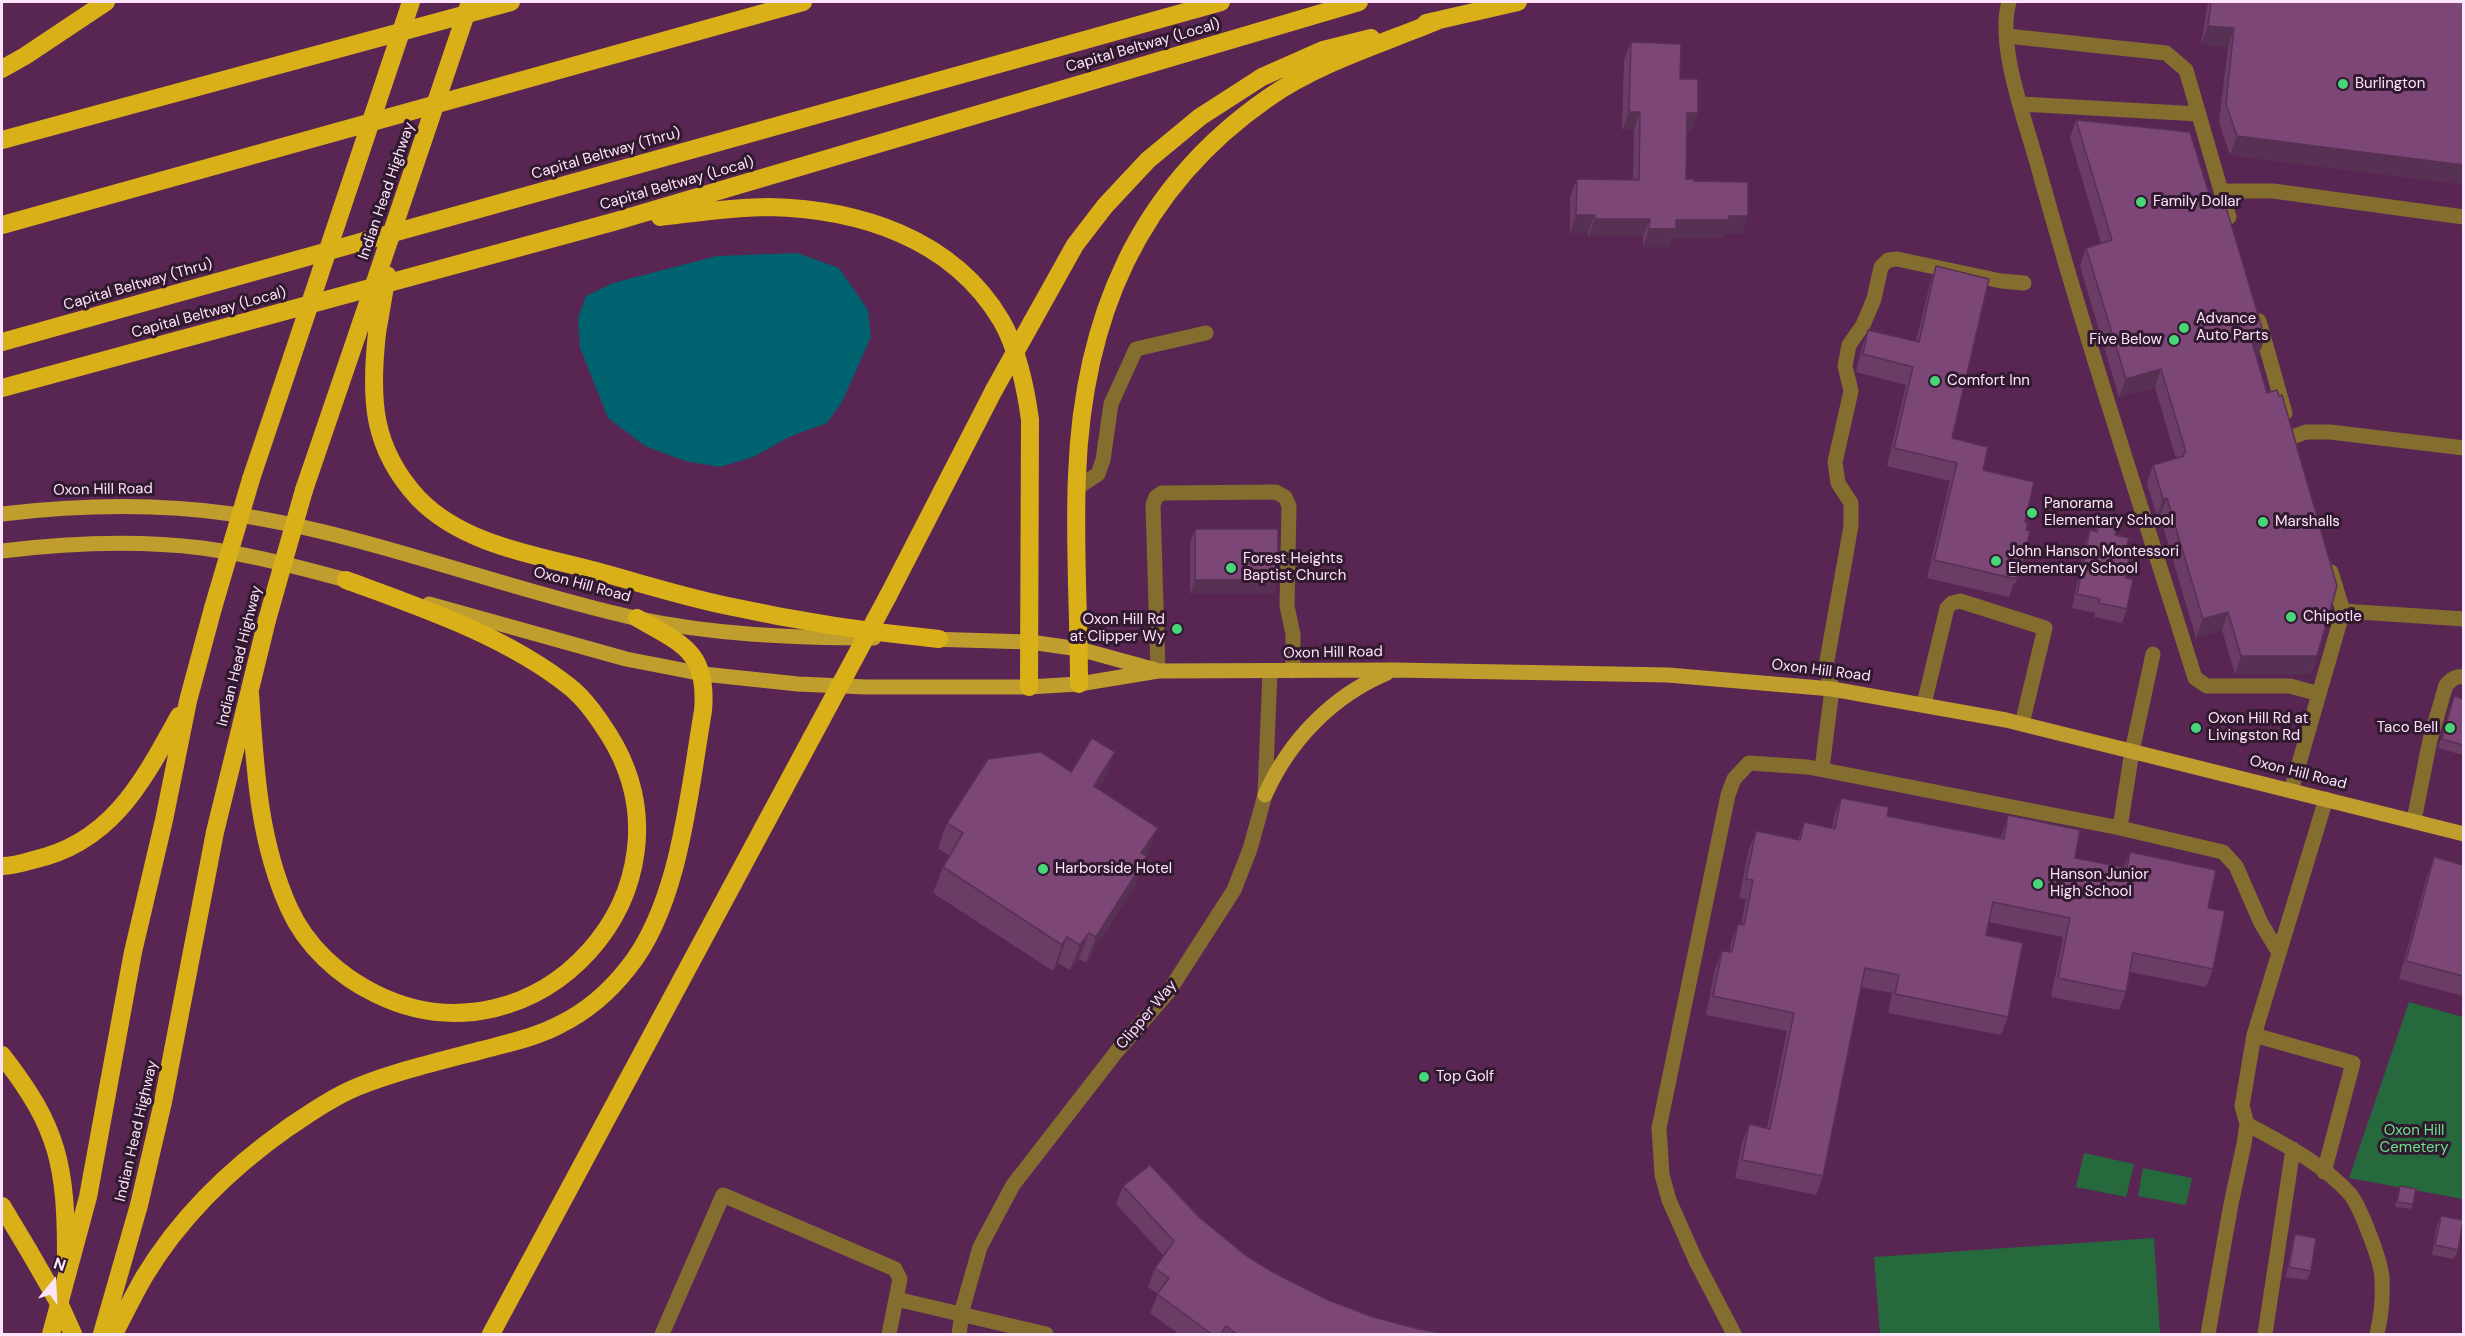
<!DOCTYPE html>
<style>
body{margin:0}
#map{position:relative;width:2465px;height:1336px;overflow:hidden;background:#592654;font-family:"DM Sans",sans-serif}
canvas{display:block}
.frame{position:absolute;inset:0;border:3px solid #fee4fa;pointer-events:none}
.north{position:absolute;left:24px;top:1252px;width:60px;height:60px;-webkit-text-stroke:4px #311a2f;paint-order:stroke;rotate:18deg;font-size:16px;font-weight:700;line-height:24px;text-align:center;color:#fee4fa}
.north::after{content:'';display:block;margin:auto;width:21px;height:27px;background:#fee4fa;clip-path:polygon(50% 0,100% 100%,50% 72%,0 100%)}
</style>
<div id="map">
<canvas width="2465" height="1336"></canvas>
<div class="frame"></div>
<div class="north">N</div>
</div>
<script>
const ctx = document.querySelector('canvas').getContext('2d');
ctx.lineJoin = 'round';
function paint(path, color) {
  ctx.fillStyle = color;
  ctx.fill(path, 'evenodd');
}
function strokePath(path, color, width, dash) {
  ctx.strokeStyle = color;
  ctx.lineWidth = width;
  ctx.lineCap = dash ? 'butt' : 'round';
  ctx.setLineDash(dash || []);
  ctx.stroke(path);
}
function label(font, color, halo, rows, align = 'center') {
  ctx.font = font + ' "DM Sans",sans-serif';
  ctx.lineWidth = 6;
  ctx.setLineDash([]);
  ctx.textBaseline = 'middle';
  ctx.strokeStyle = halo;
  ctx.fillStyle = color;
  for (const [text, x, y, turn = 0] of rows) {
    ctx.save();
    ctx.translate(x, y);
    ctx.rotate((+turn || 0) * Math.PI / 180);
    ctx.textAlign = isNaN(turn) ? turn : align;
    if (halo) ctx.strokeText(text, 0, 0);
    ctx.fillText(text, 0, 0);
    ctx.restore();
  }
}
paint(new Path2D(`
 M2409 1002 2463 1017V1199L2349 1178Z
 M2084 1153 2134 1164 2126 1197 2076 1187Z
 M2143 1168 2192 1178 2186 1205 2138 1196Z
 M2154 1238 2160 1334H1880L1874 1257Z`), '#26693c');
paint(new Path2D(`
 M797 253 839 268 868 310 871 337 842 402 827 423 789 437 753 457 720 467 685 461 645 446 608 418 580 348 578 318 586 296 613 283 717 256Z`), '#00616f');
strokePath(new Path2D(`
 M2009 2C1996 46 2027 125 2039 170 2086 341 2142 509 2195 678L2207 686H2290L2319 694
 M2007 36 2166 53 2186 70 2221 191
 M2021 104 2199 114
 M2229 217 2221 191H2273L2464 217
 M2259 321 2285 413
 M2292 437 2306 432H2330L2464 448
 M1077 488 1098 474 1103 460 1111 404 1136 349 1206 333
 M2343 611 2464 619
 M1158 671 1153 505 1156 497 1162 493 1276 492 1285 497 1289 506 1287 606 1293 634V671
 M1924 704 1947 608 1952 603 1960 601 2045 628 2022 724
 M1822 769 1832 689 1826 666 1851 526V503L1838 483 1835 462 1851 391 1845 366 1849 345 1863 325 1874 299 1881 267 1888 260 1897 259 2001 281 2024 283
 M2291 791 2343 611 2331 572
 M2414 820 2430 740 2446 685C2451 680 2456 675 2464 677
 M2120 828 2132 751 2153 654
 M2254 1035 2353 1063 2324 1172
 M2247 1124C2283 1144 2321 1162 2350 1194 2360 1206 2382 1263 2382 1279 2383 1297 2381 1317 2377 1334
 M896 1299 1046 1334
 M662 1334 723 1195 895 1269 900 1279 889 1334
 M959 1334 963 1307 980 1247 1013 1185 1117 1051 1169 991 1234 890 1250 849 1265 795 1270 672
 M1734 1334 1696 1261 1669 1200 1662 1175 1659 1128 1728 795 1734 779 1749 763 1808 767 2120 828 2223 852 2236 866 2261 923 2279 953
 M2208 1334 2231 1204 2244 1144 2247 1124 2242 1106 2254 1035 2326 799
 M2265 1334 2293 1149`), '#836e2f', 15);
strokePath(new Path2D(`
 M2 514C78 505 155 503 232 514 369 534 500 588 635 618 714 635 794 638 874 638
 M2 551C67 543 136 540 202 548 254 555 306 569 357 583
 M429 604 626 659 703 674 798 684 866 687H1029L1079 684 1158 671 1395 670 1668 675 1832 689 2006 720 2464 834
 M928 639 1030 642 1079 649 1156 670
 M1265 795C1289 741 1332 696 1387 673`), '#c09e2d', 15);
strokePath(new Path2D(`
 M1426 23 1518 2
 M2 69 25 56 106 2
 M2 140 511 2
 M660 217C695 213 733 207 769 207 859 209 952 238 1001 320 1017 347 1026 389 1030 420L1029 687
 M2 225 803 2
 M1032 322 1075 245 1105 206 1148 160 1200 117 1262 77 1323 50 1371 38
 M377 333C370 397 371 447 418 498 463 545 536 555 596 571 640 583 684 597 728 606 797 621 868 632 939 639
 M2 342 1221 2
 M2 388 613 222 1359 2
 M251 479 292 357
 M304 490 357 335
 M888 596 994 390
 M1079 684C1079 615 1074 545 1077 475 1083 319 1137 189 1268 98 1318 63 1381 44 1437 21
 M250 693C255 767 258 839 289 908 306 946 339 976 376 994 537 1073 705 888 609 735 598 718 586 700 570 687 506 636 422 608 346 580
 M2 866C12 866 23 863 33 860 112 843 143 781 179 716
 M2 1055C59 1128 66 1166 66 1257
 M2 1206 29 1251
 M51 1334 88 1197 133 952 164 820 188 701 213 608
 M102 1334 139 1205 163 1102 215 832 267 620
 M114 1334C124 1315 133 1296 144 1277 180 1217 232 1167 289 1127 310 1113 333 1097 357 1087 397 1071 440 1061 482 1050 508 1043 537 1037 561 1024 587 1011 610 991 628 968 680 904 689 791 703 711 708 652 683 644 637 618
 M491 1334 812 737`), '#dab018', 18);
strokePath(new Path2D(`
 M377 333 387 275
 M357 335 470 2
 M292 357 411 2
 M994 390 1032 322
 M213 608 251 479
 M267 620 304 490
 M812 737 888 596
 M29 1251 60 1305 73 1334`), '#dab018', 18);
paint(new Path2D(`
 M2208 2H2463V184L2230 155 2219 122 2228 47 2201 44Z
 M1631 42 1680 79 1692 131H1687L1686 179 1694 181 1742 234H1724L1723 238H1672L1669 247H1643V237H1588V233H1570V197L1577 179 1633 180 1634 130H1622L1624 60Z
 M2076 120 2212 203 2258 356 2257 357 2317 656 2311 674H2235L2222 630 2196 638 2160 516 2157 517 2147 483 2153 465 2176 459 2155 387 2119 397 2080 266 2086 248 2101 243 2070 138Z
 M1936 266 1952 438 1983 470 2025 522 2026 530 2022 565 2016 583H2014L2009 597 1927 578 1950 481 1887 466 1906 385 1856 372 1862 348 1868 330 1916 341 1930 284Z
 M2100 518 2115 535 2127 545 2125 578 2127 609 2122 623 2094 617 2095 613 2072 608 2085 544 2090 530 2095 531Z
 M1195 529 1273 594H1190V543Z
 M2454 696 2463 699V755L2438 748Z
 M1071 772 1105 778 1098 789 1148 854 1137 882 1086 963 1079 959 1070 970 1058 963 1053 971 933 893 943 867 949 856 938 848 947 823Z
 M1841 798 1887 816 2001 838 2008 815 2075 858 2124 868 2130 852 2208 908 2213 969 2206 987 2130 972 2126 992 2119 1010 2051 997 2063 937 1989 922 1986 935 2008 1017 2001 1035 1888 1013 1892 993 1861 987 1823 1176 1816 1195 1735 1178 1742 1143 1749 1124 1767 1128 1787 1031 1706 1015 1715 969 1722 951 1730 952 1731 943 1738 924 1741 925 1746 899 1739 898 1749 849 1756 831 1798 839 1804 822 1832 828 1834 816Z
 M2434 857 2463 865V996L2399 979 2427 876Z
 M1123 1186 1200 1218 1244 1254 1271 1271 1328 1300 1373 1317 1419 1329 1449 1335H1180L1150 1313 1158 1294 1148 1287 1155 1268 1164 1256 1116 1204Z
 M2400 1186 2413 1204 2411 1209 2395 1207Z
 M2441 1216 2458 1250 2454 1259 2432 1255 2437 1225Z
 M2295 1234 2311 1271 2307 1280 2286 1277 2292 1244Z`), '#6b3c65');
paint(new Path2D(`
 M2208 26 2234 28 2228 47 2201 44Z
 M1629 112H1640L1634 130H1622Z
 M1687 113H1698L1692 131H1680Z
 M2237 136 2463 165V184L2230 155Z
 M1576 215H1595L1588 233H1570Z
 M1729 216H1748L1742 234H1724L1723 238H1672L1669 247H1643L1649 229 1676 220Z
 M1595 219H1650L1643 237H1588Z
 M2265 338 2258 356 2246 360 2252 342Z
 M2161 369 2155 387 2119 397 2126 379Z
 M2167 498 2160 516 2157 517 2163 499Z
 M1195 580H1278L1273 594H1190Z
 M2228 612 2222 630 2196 638 2203 619Z
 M2241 656H2317L2311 674H2235Z
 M1115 752 1105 778 1084 812 1094 786Z
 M1158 828 1148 854 1132 878 1141 853Z
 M1147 856 1137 882 1086 963 1096 937Z
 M1089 933 1079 959 1070 970 1080 945Z
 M1067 937 1058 963 1053 971 1062 945Z`), '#573153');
const building = new Path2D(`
 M2211 2H2463V165L2237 136 2226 104 2234 28 2208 26Z
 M1631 42 1681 44 1680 79H1698V113H1687L1686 179H1695L1694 181 1748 182V216H1729V220H1676V229H1649L1650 219H1595V215H1576L1577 179 1639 180 1640 112H1629Z
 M2076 120 2190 132 2212 203 2224 200 2265 338 2252 342 2267 393 2277 390 2279 396 2282 395 2337 586 2317 656H2241L2228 612 2203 619 2167 498 2163 499 2153 465 2184 456 2183 453 2186 452 2161 369 2126 379 2086 248 2112 240Z
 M1936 266 1989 279 1952 438 1988 447 1983 470 2034 482 2025 522 2028 523 2026 530 2030 531 2022 565 2019 564 2016 579 1934 560 1957 463 1894 448 1913 367 1863 354 1868 330 1919 342Z
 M2100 518 2119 522 2115 535 2129 538 2127 545 2131 546 2125 578 2133 579 2127 609 2099 603 2100 599 2077 594 2090 530 2097 532Z
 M1195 529H1278V580H1195Z
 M2454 696 2463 699V745L2442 739Z
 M1092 738 1115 752 1094 786 1158 828 1141 853 1147 856 1096 937 1089 933 1080 945 1067 937 1062 945 943 867 963 833 947 823 988 759 1041 752 1071 772Z
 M1841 798 1889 807 1887 816 2004 839 2008 815 2080 830 2075 858 2127 868 2130 852 2216 870 2208 908 2225 911 2213 969 2133 953 2126 992 2058 978 2070 918 1993 902 1986 935 2023 943 2008 1017 1895 994 1899 975 1865 968 1823 1176 1742 1160 1749 1124 1770 1129 1794 1013 1713 996 1722 951 1732 952 1738 924 1744 925 1753 880 1746 879 1756 831 1800 840 1804 822 1835 829Z
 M2434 857 2463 865V976L2406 961Z
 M1150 1165 1200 1218 1244 1254 1271 1271 1328 1300 1373 1317 1419 1329 1449 1335H1238L1226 1326 1220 1335H1213L1157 1294 1169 1278 1155 1268 1174 1241 1123 1186Z
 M2400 1186 2416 1189 2413 1204 2397 1202Z
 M2441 1216 2463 1220 2458 1250 2435 1245Z
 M2295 1234 2316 1238 2311 1271 2289 1267Z`);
paint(building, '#7c4676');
strokePath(building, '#573153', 1.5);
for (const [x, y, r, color] of [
 [2343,84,6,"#47d779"],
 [2141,202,6,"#47d779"],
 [2184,328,6,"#47d779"],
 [2174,340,6,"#47d779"],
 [1935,381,6,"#47d779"],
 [2032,513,6,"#47d779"],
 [2263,522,6,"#47d779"],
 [1996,561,6,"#47d779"],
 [1231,568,6,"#47d779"],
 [2291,617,6,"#47d779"],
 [1177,629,6,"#47d779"],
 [2196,728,6,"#47d779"],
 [2450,728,6,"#47d779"],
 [1043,869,6,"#47d779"],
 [2038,884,6,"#47d779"],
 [1424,1077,6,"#47d779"]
]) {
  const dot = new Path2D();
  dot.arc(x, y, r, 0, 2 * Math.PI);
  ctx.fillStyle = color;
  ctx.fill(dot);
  strokePath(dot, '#311a2f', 2);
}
label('15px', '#fee4fa', '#311a2f', [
 ["Capital Beltway (Local)",1143,46,-16],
 ["Capital Beltway (Thru)",606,154,-16],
 ["Capital Beltway (Local)",677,184,-16],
 ["Indian Head Highway",387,191,-71],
 ["Capital Beltway (Thru)",138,285,-16],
 ["Capital Beltway (Local)",209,313,-15],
 ["Oxon Hill Road",103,490,-1],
 ["Oxon Hill Road",582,585,15],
 ["Oxon Hill Road",1333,653,-1],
 ["Indian Head Highway",240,656,-76],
 ["Oxon Hill Road",1821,671,7],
 ["Oxon Hill Road",2298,773,14],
 ["Clipper Way",1147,1015,-50],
 ["Indian Head Highway",137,1131,-77]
]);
label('15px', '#fee4fa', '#311a2f', [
 ["Burlington",2355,84],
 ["Family Dollar",2153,202],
 ["Advance",2196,319],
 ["Auto Parts",2196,336],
 ["Five Below",2162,340,"right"],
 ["Comfort Inn",1947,381],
 ["Panorama",2044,504],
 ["Elementary School",2044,521],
 ["Marshalls",2275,522],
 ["John Hanson Montessori",2008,552],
 ["Elementary School",2008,569],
 ["Forest Heights",1243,559],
 ["Baptist Church",1243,576],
 ["Chipotle",2303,617],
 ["Oxon Hill Rd",1165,620,"right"],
 ["at Clipper Wy",1165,637,"right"],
 ["Oxon Hill Rd at",2208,719],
 ["Livingston Rd",2208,736],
 ["Taco Bell",2438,728,"right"],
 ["Harborside Hotel",1055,869],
 ["Hanson Junior",2050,875],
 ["High School",2050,892],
 ["Top Golf",1436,1077]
], 'left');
label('15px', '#68e18c', '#311a2f', [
 ["Oxon Hill",2414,1131],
 ["Cemetery",2414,1148]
]);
</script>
